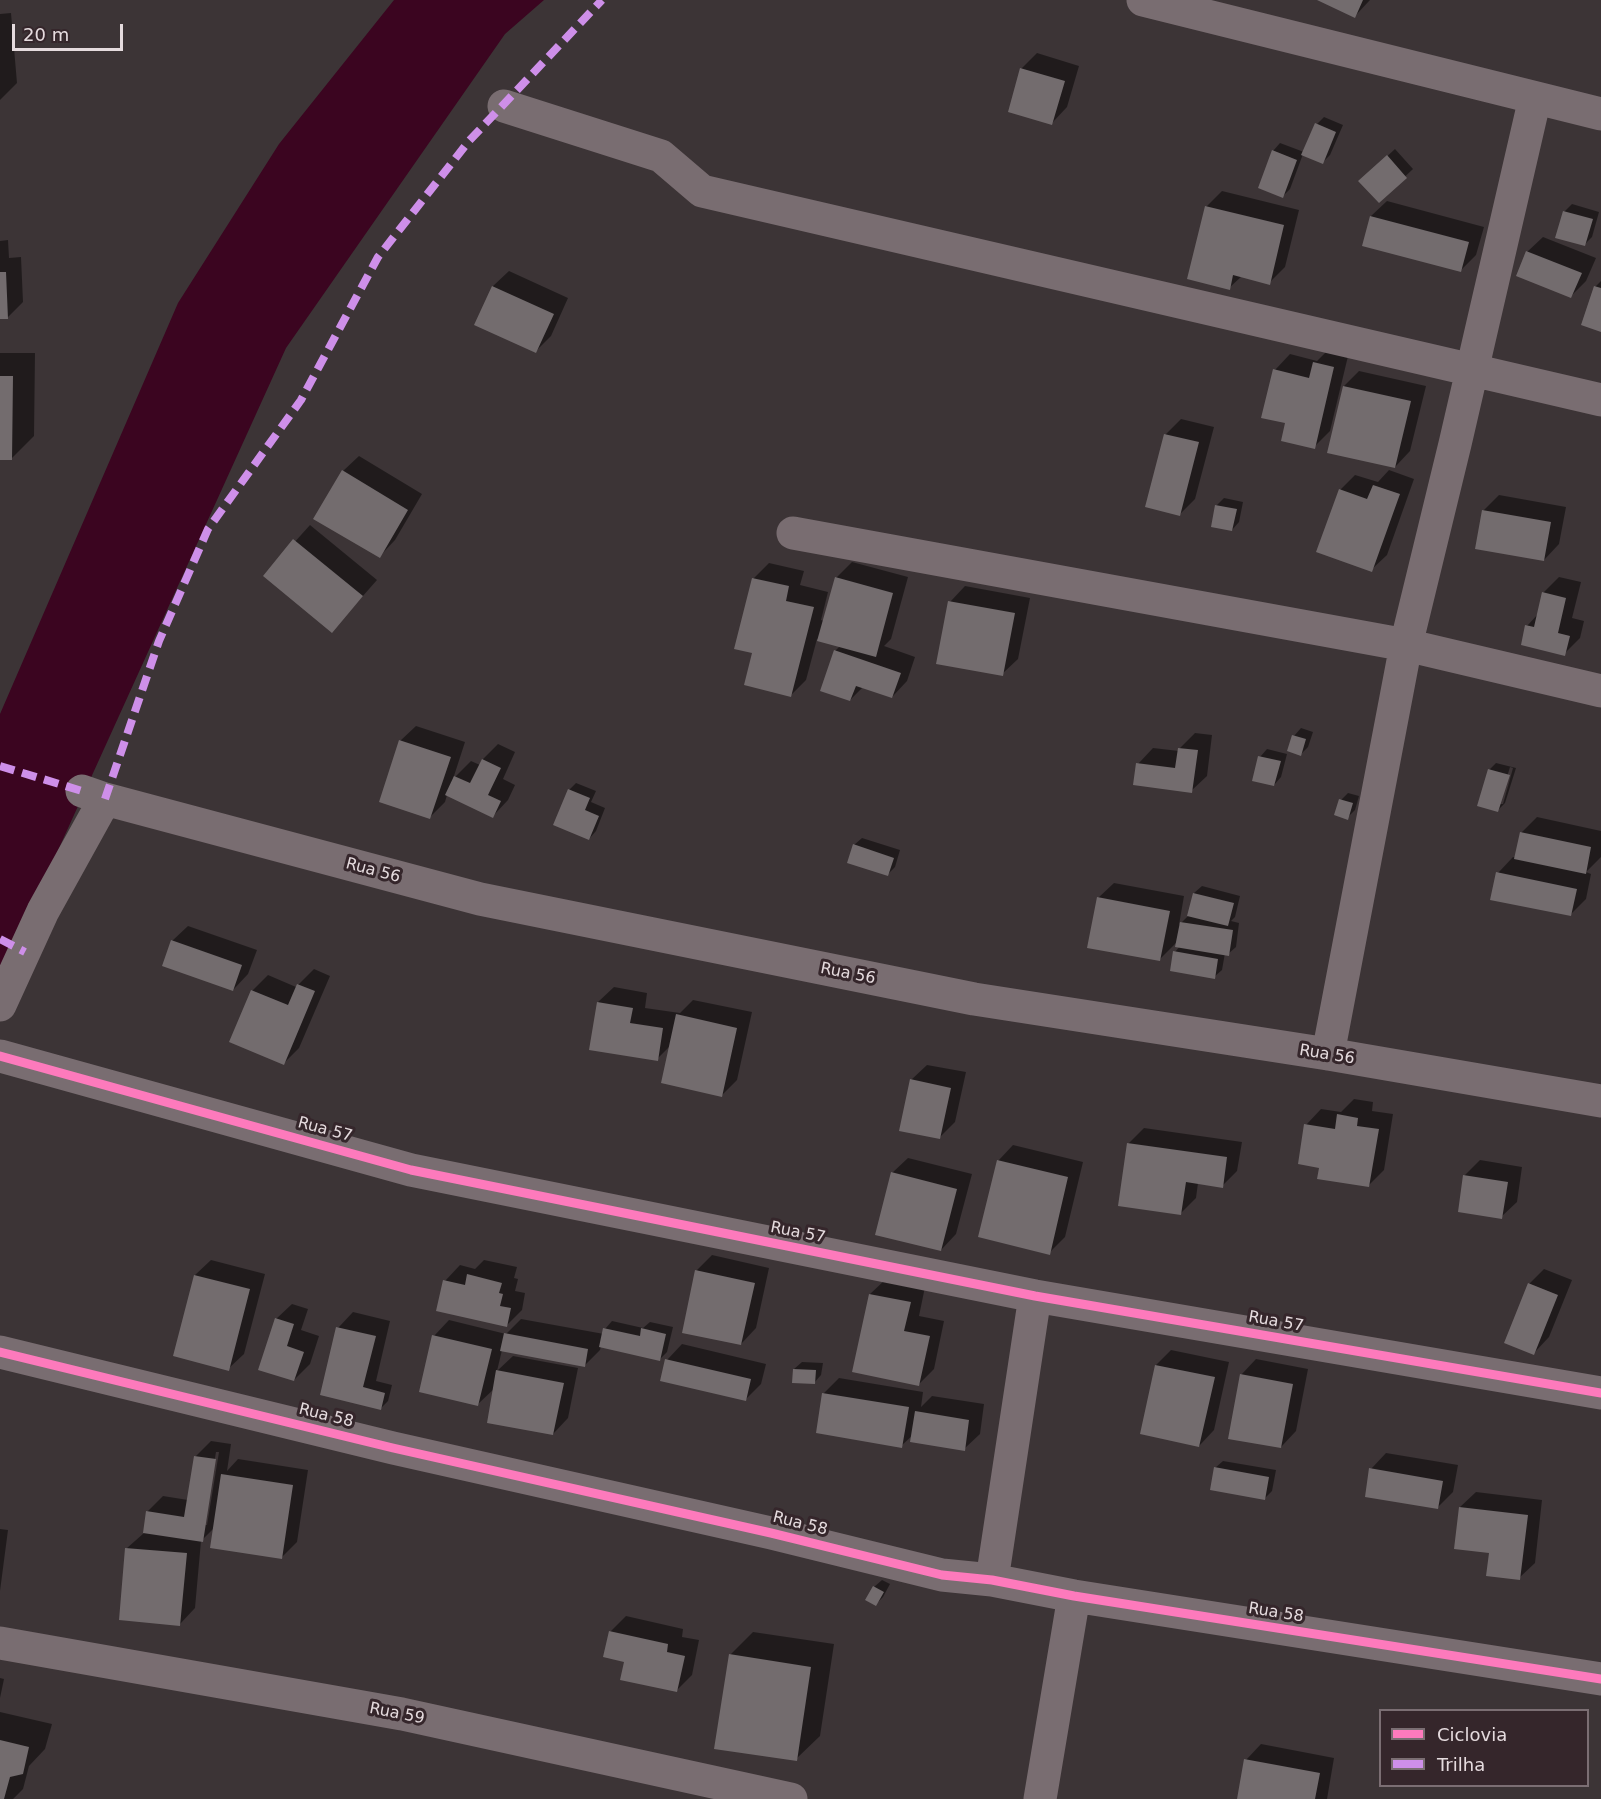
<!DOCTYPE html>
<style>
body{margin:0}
#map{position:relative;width:1601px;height:1799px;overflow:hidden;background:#3c3436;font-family:"DejaVu Sans",sans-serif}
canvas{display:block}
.legend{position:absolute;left:1379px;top:1709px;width:210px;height:78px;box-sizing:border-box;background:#35262b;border:2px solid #7b6e73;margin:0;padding:8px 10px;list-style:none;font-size:18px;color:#e5dbde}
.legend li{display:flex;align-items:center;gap:12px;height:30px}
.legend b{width:30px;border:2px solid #7b6e73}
.scale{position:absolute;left:12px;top:24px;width:111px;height:27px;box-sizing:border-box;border:3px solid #e5dbde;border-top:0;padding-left:8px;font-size:18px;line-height:21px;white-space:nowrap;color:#e5dbde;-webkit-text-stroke:4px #35262b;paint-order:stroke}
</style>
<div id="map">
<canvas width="1601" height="1799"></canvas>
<ul class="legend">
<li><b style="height:8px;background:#fd7abc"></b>Ciclovia</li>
<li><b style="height:8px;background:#ce8fe9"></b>Trilha</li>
</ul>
<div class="scale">20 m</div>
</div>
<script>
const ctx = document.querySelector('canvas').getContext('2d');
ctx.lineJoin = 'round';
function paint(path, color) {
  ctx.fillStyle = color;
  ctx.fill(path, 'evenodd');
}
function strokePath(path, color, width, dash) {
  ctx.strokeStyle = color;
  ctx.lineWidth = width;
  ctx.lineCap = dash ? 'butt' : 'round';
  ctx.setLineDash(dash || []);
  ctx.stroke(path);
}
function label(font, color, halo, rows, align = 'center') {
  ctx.font = font + ' "DejaVu Sans",sans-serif';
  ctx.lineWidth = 6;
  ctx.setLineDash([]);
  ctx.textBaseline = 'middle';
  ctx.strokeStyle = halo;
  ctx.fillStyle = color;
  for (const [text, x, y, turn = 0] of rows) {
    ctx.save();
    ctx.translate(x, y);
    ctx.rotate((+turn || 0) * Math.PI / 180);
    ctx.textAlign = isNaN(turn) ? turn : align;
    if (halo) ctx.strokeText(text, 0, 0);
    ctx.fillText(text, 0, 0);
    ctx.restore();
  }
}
paint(new Path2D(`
 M394 0H544L505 34 286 348 0 978V714L178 303 279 144Z`), '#3b0520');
paint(new Path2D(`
 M1321 0H1370L1355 16Z
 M11 13 17 83 0 100V14Z
 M1037 53 1079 66 1067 107 1052 123 1021 69Z
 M1324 117 1343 125 1330 155 1323 162 1303 154 1290 189 1283 196 1273 151 1280 143 1304 152 1317 124Z
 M1395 149 1413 169 1379 201 1368 174Z
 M1222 191 1299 210 1285 267 1269 283 1242 276 1229 288 1206 207Z
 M1387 201 1484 227 1476 255 1461 270 1364 245 1371 216Z
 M1572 204 1599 212 1592 237 1584 245 1564 212Z
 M1543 237 1596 258 1586 281 1571 296 1527 252Z
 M8 240 9 258 21 257 23 302 8 317 0 318V241Z
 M509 271 568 298 551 336 535 352 476 324 493 286Z
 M1601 281V330L1595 287Z
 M1330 348 1349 352 1330 431 1314 447 1287 422 1275 370 1290 354 1317 361Z
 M0 353H35L34 436 11 459H0Z
 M1359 371 1426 386 1410 451 1395 467 1344 386Z
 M1181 419 1214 427 1195 499 1180 514 1147 506 1166 434Z
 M359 456 422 494 395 540 380 556 343 471Z
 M1389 470 1414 479 1387 555 1371 570 1340 490 1355 475 1378 482Z
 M1499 495 1566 507 1559 544 1544 560 1483 511Z
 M1224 498 1243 502 1239 522 1232 530 1216 506Z
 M310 525 377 580 332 631 265 575Z
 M852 562 908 577 891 639 884 646 915 657 907 681 892 697 863 687 850 700 835 651 840 646 817 639 806 680 791 695 754 652 736 648 754 578 769 563 804 571 800 585 828 592 821 620 824 621 836 578Z
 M1559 577 1581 582 1572 618 1584 621 1580 638 1564 654 1527 626 1538 614 1543 593Z
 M965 586 1030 598 1018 659 1002 674 950 602Z
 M416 726 465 742 453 779 471 761 480 765 483 759 498 744 515 752 503 779 515 785 508 800 493 816 447 795 445 802 430 817 400 741Z
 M1301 728 1313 732 1308 747 1301 754 1294 736Z
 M1195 733 1212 735 1207 776 1191 791 1138 764 1153 748 1179 751 1180 748Z
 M1267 749 1287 754 1281 777 1274 785 1260 757Z
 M1496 763 1516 768 1505 803 1498 810 1489 770ZM1510 767 1513 768 1503 804H1499Z
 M576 783 596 791 591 802 605 808 596 831 589 839 569 790Z
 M1348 793 1359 796 1355 810 1347 818 1341 800Z
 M1537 817 1601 831V857L1586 872 1591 874 1586 899 1570 915 1498 873 1513 857 1516 858 1522 832Z
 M862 838 900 850 895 867 888 874 854 845Z
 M1114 883 1184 896 1179 925 1188 916 1194 893 1202 886 1240 896 1235 917 1231 921 1239 923 1236 947 1228 954 1225 953 1222 970 1214 977 1175 952 1180 946 1178 941 1160 959 1098 898Z
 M188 926 257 950 248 974 233 990 172 941Z
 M314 969 330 976 299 1048 284 1063 252 991 268 975 296 987Z
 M614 987 647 993 645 1008 680 1013 693 1000 752 1012 737 1080 722 1095 671 1045 657 1059 598 1002Z
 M927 1065 966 1072 955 1122 939 1138 911 1080Z
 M1354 1099 1373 1102 1372 1111 1393 1114 1384 1170 1368 1186 1321 1167 1306 1125 1321 1109 1341 1112Z
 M1144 1128 1242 1142 1237 1171 1222 1186 1198 1183 1196 1198 1180 1214 1128 1144Z
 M1013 1145 1083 1162 1065 1237 1049 1253 998 1161Z
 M908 1158 972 1174 956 1234 941 1250 892 1173Z
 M1480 1160 1522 1167 1517 1202 1501 1217 1464 1176Z
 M712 1255 769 1268 756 1328 741 1344 697 1270Z
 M211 1260 265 1274 244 1354 228 1369 195 1275Z
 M484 1260 517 1267 514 1278 518 1279 515 1291 525 1293 522 1310 506 1326 445 1281 460 1265 475 1269Z
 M1544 1269 1572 1280 1549 1337 1534 1353 1529 1284Z
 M886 1279 925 1287 919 1316 944 1321 934 1369 919 1384 870 1294Z
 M292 1304 308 1309 301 1330 319 1336 310 1364 294 1380 276 1319Z
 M353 1312 390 1321 376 1381 392 1385 388 1401 381 1408 322 1394 338 1328Z
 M521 1319 604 1334 605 1329 612 1321 643 1328 650 1322 673 1327 667 1352 660 1359 601 1346 600 1350 585 1365 502 1350 497 1371 513 1356 578 1368 568 1418 553 1434 495 1388 478 1404 434 1336 449 1320 506 1334Z
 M682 1344 766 1364 761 1384 745 1400 667 1360Z
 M1171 1350 1229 1362 1214 1430 1199 1446 1156 1365Z
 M1256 1359 1308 1369 1296 1431 1281 1447 1241 1375Z
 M802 1362 823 1363 821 1375 814 1383 794 1369Z
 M839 1378 923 1392 921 1407 932 1396 984 1404 980 1434 964 1449 913 1435 901 1446 817 1432 824 1393Z
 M211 1441 231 1444 227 1471 238 1459 308 1470 297 1542 281 1558 214 1528 201 1541 195 1608 180 1624 127 1548 144 1533 147 1512 163 1496 188 1500 195 1457ZM216 1452H219L207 1525H204Z
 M1386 1453 1458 1465 1453 1492 1437 1508 1371 1469Z
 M1223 1461 1276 1470 1272 1491 1265 1498 1215 1468Z
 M1476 1492 1542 1500 1535 1563 1519 1578 1490 1552 1460 1507Z
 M0 1529 8 1530 0 1591Z
 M882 1580 890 1584 883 1597 876 1604 874 1587Z
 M626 1616 683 1629 682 1637 699 1640 692 1675 676 1691 626 1661 610 1632Z
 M753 1632 834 1644 820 1736 796 1759 730 1655Z
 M0 1678 4 1679 0 1698Z
 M0 1712 52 1724 45 1749 29 1766 23 1789 13 1799H0Z
 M1261 1744 1334 1758 1327 1799H1238L1246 1760Z`), '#0007');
paint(new Path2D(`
 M1317 0H1363L1355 18Z
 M1020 68 1065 81 1052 125 1008 112Z
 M1315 123 1336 132 1323 164 1301 155Z
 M1272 150 1297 160 1283 198 1258 188Z
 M1387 155 1407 178 1379 203 1358 181Z
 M1205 206 1284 225 1270 285 1233 275 1230 290 1187 279Z
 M1563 211 1593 219 1585 246 1555 238Z
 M1370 216 1469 242 1461 272 1362 246Z
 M1526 251 1582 273 1571 298 1516 276Z
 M0 272H6L8 319H0Z
 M492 286 554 314 536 353 474 325Z
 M1594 286 1601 288V332L1581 325Z
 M1313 362 1334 367 1315 449 1281 441 1285 423 1261 418 1273 369 1309 378Z
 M0 376H13L12 460H0Z
 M1343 386 1411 401 1395 468 1327 453Z
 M1164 434 1199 442 1180 516 1145 507Z
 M342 470 408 510 380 558 313 519Z
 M1373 485 1400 494 1372 572 1316 552 1339 489 1367 499Z
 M1215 505 1237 509 1232 531 1211 527Z
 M1482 510 1551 522 1544 561 1475 549Z
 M293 539 363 596 332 633 263 576Z
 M835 577 893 593 876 657 817 641Z
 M752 578 789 586 786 601 814 607 791 697 744 685 752 653 734 649Z
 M1542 592 1566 598 1558 633 1570 636 1565 656 1521 645 1525 625 1534 627Z
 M948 601 1015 613 1003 676 936 664Z
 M834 650 901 673 892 698 856 686 850 701 820 691Z
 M1292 735 1306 739 1301 756 1287 751Z
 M399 740 451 757 430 819 379 802Z
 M1178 748 1198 750 1192 793 1133 785 1136 763 1175 768Z
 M1258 756 1281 761 1274 786 1252 781Z
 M482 759 501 768 488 795 501 801 493 818 445 795 454 776 470 783Z
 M1488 769 1510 775 1498 812 1477 806Z
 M568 789 590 798 585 810 599 816 589 840 553 825Z
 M1339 799 1353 803 1348 820 1334 815Z
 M1520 832 1591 847 1586 874 1514 859Z
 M853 844 894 858 888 876 847 863Z
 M1496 872 1577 889 1571 916 1490 900Z
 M1193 893 1234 903 1228 926 1187 916Z
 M1097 897 1170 911 1160 961 1087 948Z
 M1180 922 1233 930 1229 956 1175 947Z
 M171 940 242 965 233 991 162 966Z
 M1173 951 1218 959 1215 979 1170 971Z
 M297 984 315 991 284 1065 229 1042 251 990 288 1005Z
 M597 1002 633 1008 630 1023 663 1028 658 1061 589 1050Z
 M676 1014 737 1028 722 1097 661 1083Z
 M910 1079 951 1088 940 1139 899 1131Z
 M1337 1114 1358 1118 1357 1126 1379 1129 1369 1187 1317 1179 1319 1168 1298 1164 1304 1124 1335 1129Z
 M1127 1143 1227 1157 1223 1188 1186 1182 1181 1215 1118 1206Z
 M997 1160 1068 1177 1050 1255 978 1237Z
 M891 1172 957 1189 941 1251 875 1235Z
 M1463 1175 1508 1182 1502 1219 1458 1212Z
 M695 1270 755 1283 741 1345 682 1333Z
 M467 1274 502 1283 499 1293 503 1294 500 1306 511 1308 507 1327 436 1311 443 1280 465 1285Z
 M194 1275 250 1289 229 1371 173 1356Z
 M1528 1283 1558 1295 1534 1355 1504 1343Z
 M869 1294 911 1302 904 1331 930 1336 919 1386 852 1372Z
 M275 1318 294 1324 287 1346 304 1352 294 1381 258 1370Z
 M336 1327 376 1336 363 1387 385 1393 381 1410 320 1395Z
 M603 1328 640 1336 641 1328 666 1334 660 1361 599 1347Z
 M504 1333 588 1349 585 1367 500 1351Z
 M432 1335 492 1349 478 1406 419 1392Z
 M665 1359 751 1379 746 1401 660 1381Z
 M1155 1365 1215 1377 1199 1447 1140 1434Z
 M793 1369 816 1370 815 1384 792 1383Z
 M496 1370 564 1383 553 1435 487 1423Z
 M1240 1374 1293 1384 1281 1448 1228 1439Z
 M822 1393 909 1407 902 1448 816 1433Z
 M915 1411 969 1420 965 1451 910 1442Z
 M194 1456 216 1459 203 1542 143 1533 146 1511 184 1517Z
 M1214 1467 1269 1477 1265 1500 1210 1490Z
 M1369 1468 1443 1481 1438 1509 1365 1497Z
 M221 1474 293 1485 282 1559 210 1548Z
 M1459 1507 1528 1515 1520 1580 1486 1576 1489 1553 1454 1549Z
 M125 1548 187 1553 180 1626 119 1620Z
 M873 1586 884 1592 876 1606 865 1600Z
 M609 1631 668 1644 667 1652 685 1656 677 1692 620 1680 624 1662 603 1657Z
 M729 1654 811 1667 797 1761 714 1749Z
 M0 1740 29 1747 23 1774 10 1777 4 1799H0Z
 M1244 1759 1320 1773 1315 1799H1237Z`), '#736c6e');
strokePath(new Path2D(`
 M1143 0 1601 114
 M504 106 661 156 702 191 1601 400
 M793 533 1406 645 1601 691
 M82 791 105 799 480 899 974 999 1328 1054 1601 1101
 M0 1005 43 911 105 799
 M1328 1054 1406 645 1455 444 1535 98
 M0 1056 411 1170 1035 1296 1601 1393
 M0 1352 393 1448 771 1533 942 1575 992 1580 1074 1596 1601 1679
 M992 1580 1035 1296
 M0 1643 402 1714 791 1799
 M1040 1799 1074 1596`), '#796d71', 33);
strokePath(new Path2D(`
 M0 766 82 791
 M105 799 159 641 208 529 301 400 378 257 469 141 602 0
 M0 939 25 952`), '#ce8fe9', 8, [15, 8]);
strokePath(new Path2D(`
 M0 1056 411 1170 1035 1296 1601 1393
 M0 1352 393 1448 771 1533 942 1575 992 1580 1074 1596 1601 1679`), '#fd7abc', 9);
label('16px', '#e5dbde', '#35262b', [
 ["Rua 56",373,871,15],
 ["Rua 56",848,974,11],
 ["Rua 56",1327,1055,9],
 ["Rua 57",325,1130,15],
 ["Rua 57",798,1233,11],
 ["Rua 57",1276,1322,10],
 ["Rua 58",326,1416,14],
 ["Rua 58",800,1524,14],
 ["Rua 58",1276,1613,9],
 ["Rua 59",397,1714,11]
]);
</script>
